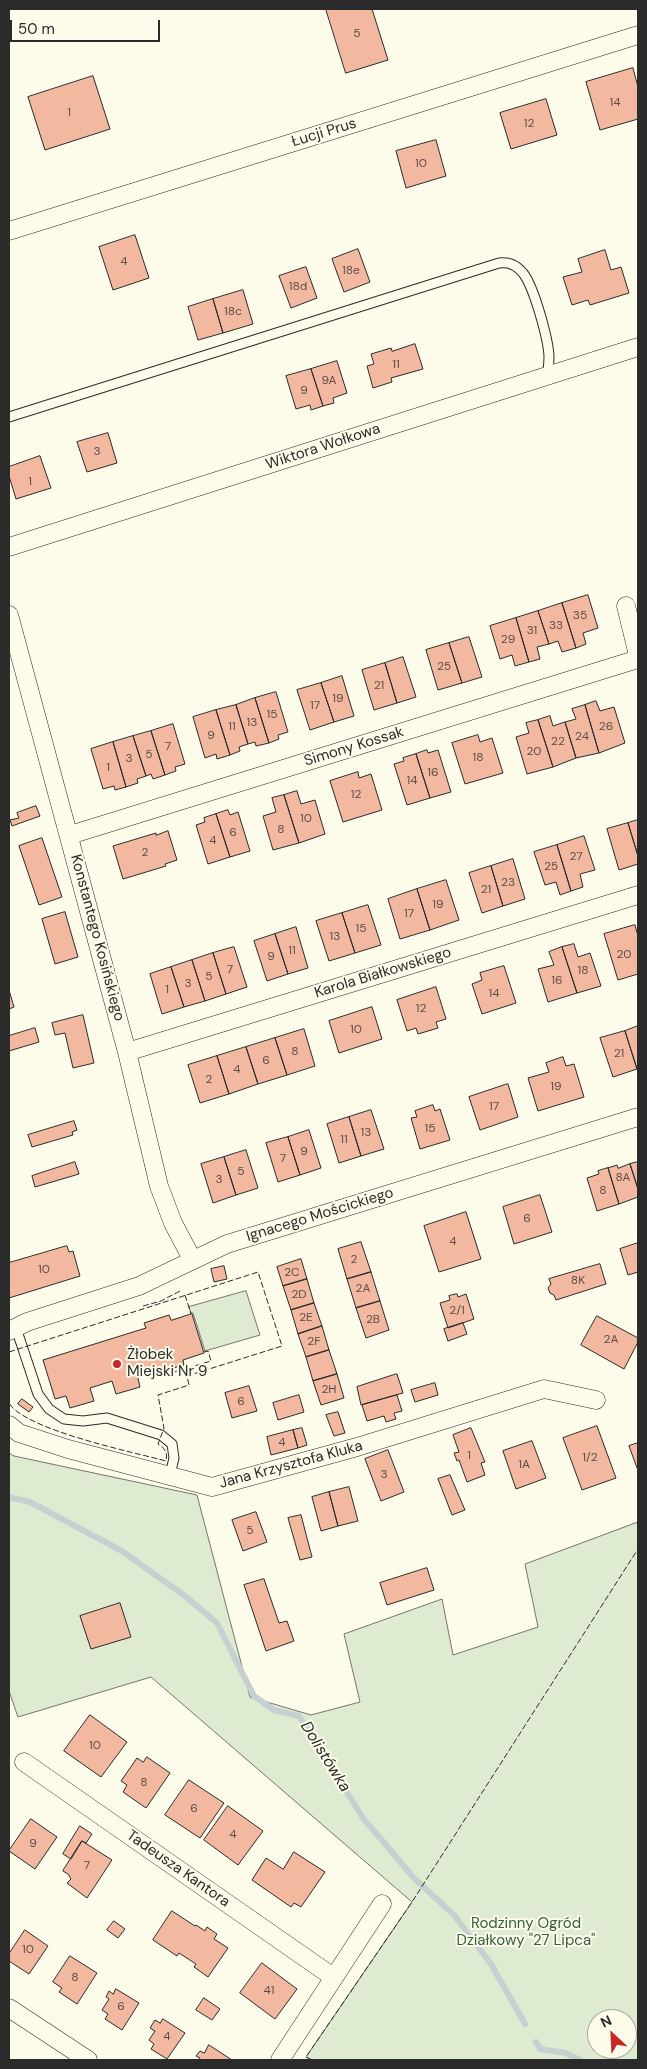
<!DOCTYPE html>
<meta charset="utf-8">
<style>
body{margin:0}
#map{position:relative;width:647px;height:2069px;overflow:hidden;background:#fdfbea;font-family:"DM Sans",sans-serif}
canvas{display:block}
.frame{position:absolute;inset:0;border:10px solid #2b2b2b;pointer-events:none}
.north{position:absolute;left:587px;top:2009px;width:50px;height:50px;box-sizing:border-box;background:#fdfbea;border:1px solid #a9a89e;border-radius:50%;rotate:335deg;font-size:14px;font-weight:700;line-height:20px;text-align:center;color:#2b2b2b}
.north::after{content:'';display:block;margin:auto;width:18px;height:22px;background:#c62828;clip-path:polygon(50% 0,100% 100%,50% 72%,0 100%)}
.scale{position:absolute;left:10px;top:20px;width:150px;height:22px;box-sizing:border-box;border:2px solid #2b2b2b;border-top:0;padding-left:6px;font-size:15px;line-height:18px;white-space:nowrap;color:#2b2b2b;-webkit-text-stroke:4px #fdfbea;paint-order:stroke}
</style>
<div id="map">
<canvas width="647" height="2069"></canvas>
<div class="frame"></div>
<div class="north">N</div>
<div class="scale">50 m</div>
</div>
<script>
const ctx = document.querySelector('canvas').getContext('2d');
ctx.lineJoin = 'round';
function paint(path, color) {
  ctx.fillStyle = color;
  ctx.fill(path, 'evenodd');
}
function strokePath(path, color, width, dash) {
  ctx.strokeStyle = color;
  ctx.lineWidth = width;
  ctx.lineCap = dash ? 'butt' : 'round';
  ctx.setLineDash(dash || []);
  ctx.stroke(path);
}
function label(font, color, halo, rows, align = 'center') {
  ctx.font = font + ' "DM Sans",sans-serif';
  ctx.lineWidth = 4;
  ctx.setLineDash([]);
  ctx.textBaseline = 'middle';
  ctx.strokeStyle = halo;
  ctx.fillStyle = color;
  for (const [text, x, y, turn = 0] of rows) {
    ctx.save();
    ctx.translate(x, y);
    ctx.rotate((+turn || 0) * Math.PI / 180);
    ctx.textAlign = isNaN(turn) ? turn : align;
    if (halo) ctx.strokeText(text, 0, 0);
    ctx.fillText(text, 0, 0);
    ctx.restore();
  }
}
const green = new Path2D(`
 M246 1291 260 1335 205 1351 193 1313H191L189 1307Z
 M9 1453 14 1456 197 1495 250 1697 311 1715 360 1702 344 1634 442 1599 453 1655 538 1627 525 1564 638 1522V2060H312L306 2057 412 1902 151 1677 18 1717 9 1691ZM597 2019H627V2049H597Z`);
paint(green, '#deebd1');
strokePath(green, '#74746e', 1);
strokePath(new Path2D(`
 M9 1497 30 1502 122 1551 185 1596 217 1623 254 1696 274 1710 299 1716 363 1818 414 1878 454 1915 491 1964 525 2024
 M536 2042 540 2049 566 2053 580 2060`), '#c7d0d0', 6);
const building = new Path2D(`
 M326 9H372L388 60 346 73Z
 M633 68 638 87V119L600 130 586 82Z
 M93 76 110 129 45 150 28 97Z
 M546 99 557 135 511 149 500 113Z
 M436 140 446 176 406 188 396 151Z
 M135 235 149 278 113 290 99 247Z
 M358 249 370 282 344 292 332 259Z
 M605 250 611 270 621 267 629 293 590 305 588 300 572 305 563 277 582 272 578 259Z
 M306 267 317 298 291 308 279 276Z
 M243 290 253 324 223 333 213 299Z
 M213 299 223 333 198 340 188 307Z
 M415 344 423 369 391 378 392 382 373 388 367 366 374 364 371 354 391 348 392 351Z
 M337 361 347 393 333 398 334 403 323 406 311 369Z
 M311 369 323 406 311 410 310 405 296 409 286 376Z
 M108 433 117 463 87 472 77 442Z
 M40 456 51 488 16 499 9 476V467Z
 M588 595 598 628 583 633 586 644 576 648 562 603Z
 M562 603 576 648 562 652 558 641 549 644 538 611Z
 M538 611 549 644 537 647 540 659 529 662 516 618Z
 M516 618 529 662 515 666 512 655 500 659 490 626Z
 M469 637 482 677 462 683 449 643Z
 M449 643 462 683 438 690 426 650Z
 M403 657 416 697 397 703 385 663Z
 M385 663 397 703 374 710 362 670Z
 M342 676 354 716 334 722 321 683Z
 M321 683 334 722 310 730 297 690Z
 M276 692 288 732 278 735 279 739 269 743 255 698Z
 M255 698 269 743 256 746 255 742 248 744 236 705Z
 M596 701 600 711 614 707 625 743 599 753 585 705Z
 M236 705 248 744 239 747 240 751 230 755 216 710Z
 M585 705 599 753 576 758 565 722 576 719 572 709Z
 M216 710 230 755 217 759 216 754 205 758 193 717Z
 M550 716 553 726 565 722 576 758 553 767 538 720Z
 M538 720 553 767 527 774 516 737 529 733 526 723Z
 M173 724 185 764 175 767 176 771 165 775 151 731Z
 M151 731 165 775 153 779 151 774 146 776 133 736Z
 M478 735 480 742 492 738 503 773 465 784 452 743Z
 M133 736 146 776 137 779 138 783 126 787 113 742Z
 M113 742 126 787 115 790 114 786 103 789 91 749Z
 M427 750 428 753 438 750 451 792 430 798 416 754Z
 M416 754 430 798 407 805 394 764 404 761 403 758Z
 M358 772 359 778 371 774 382 810 343 822 330 781Z
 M297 791 301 804 315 800 325 834 299 843 284 795Z
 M284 795 299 843 273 850 263 816 276 812 272 798Z
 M36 806 40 816 12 826 10 820 19 818 17 813Z
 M228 810 230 815 238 812 250 851 230 857 216 814Z
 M216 814 230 857 208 864 196 825 205 822 204 818Z
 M638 820V856L628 823Z
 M628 823 638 856V864L619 870 607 829Z
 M168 831 177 860 165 864 166 866 123 879 113 846 156 833V835Z
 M584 836 595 870 580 874 583 887 571 891 557 845Z
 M42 838 62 897 39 905 19 846Z
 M557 845 571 891 560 895 556 882 545 885 534 852Z
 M513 859 525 899 503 906 491 866Z
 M491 866 503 906 482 913 469 873Z
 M446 880 459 920 430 930 417 889Z
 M417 889 430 930 400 939 388 899Z
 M368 905 381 945 355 953 342 913Z
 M65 912 78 957 55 964 42 919Z
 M342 913 355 953 329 961 316 921Z
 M635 925 638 936V974L618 980 604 934Z
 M296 927 308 968 288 974 275 934Z
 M275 934 288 974 267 981 254 941Z
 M574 944 578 957 590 953 601 986 577 993 562 947Z
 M234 947 247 987 226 994 213 953Z
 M562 947 577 993 548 1002 538 969 554 965 549 952Z
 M213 953 226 994 205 1001 192 960Z
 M192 960 205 1001 184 1007 171 967Z
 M504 966 516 1003 482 1014 472 984 482 980 480 973Z
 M171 967 184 1007 162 1014 150 974Z
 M436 987 446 1019 436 1022 438 1028 418 1034 416 1028 407 1031 397 1000Z
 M9 990 14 1007 9 1009Z
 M372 1007 382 1039 339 1053 329 1021Z
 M83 1015 94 1063 73 1068 65 1033 55 1035 52 1023Z
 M638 1026V1069H637L625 1031Z
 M35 1028 39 1042 9 1051V1036Z
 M304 1029 315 1066 287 1075 275 1038Z
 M625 1031 637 1069 613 1077 600 1038Z
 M275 1038 287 1075 258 1084 246 1047Z
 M246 1047 258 1084 229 1094 217 1056Z
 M217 1056 229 1094 200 1103 188 1065Z
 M563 1057 566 1066 574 1064 584 1097 538 1111 528 1078 549 1072 546 1063Z
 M508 1084 518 1117 480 1130 469 1097Z
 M433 1105 435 1111 440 1109 450 1140 420 1149 411 1118 417 1117 415 1111Z
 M371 1110 384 1149 361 1156 349 1117Z
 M349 1117 361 1156 339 1163 327 1124Z
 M74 1121 77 1130 72 1132 73 1135 32 1147 28 1135Z
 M309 1130 321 1168 300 1175 288 1137Z
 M288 1137 300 1175 278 1182 266 1143Z
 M246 1150 258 1188 236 1195 224 1157Z
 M224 1157 236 1195 213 1203 201 1164Z
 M75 1162 79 1174 35 1187 32 1176Z
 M638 1162V1189L630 1164Z
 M630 1164 638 1189V1197L619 1204 608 1168 617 1165 618 1168Z
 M608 1168 619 1204 597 1211 587 1178 599 1174 598 1171Z
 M540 1195 552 1232 514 1244 503 1207Z
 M466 1212 481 1259 439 1272 424 1226Z
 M361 1242 371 1272 347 1279 338 1249Z
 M638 1243V1272L628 1275 620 1249Z
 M67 1246 69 1252 73 1251 80 1276 9 1298V1263Z
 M301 1259 307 1279 283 1286 277 1267Z
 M600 1264 606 1284 556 1300 554 1295 550 1293 548 1288 551 1284 549 1279Z
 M224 1266 227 1279 214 1282 211 1269Z
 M371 1272 380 1301 356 1308 347 1279Z
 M307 1279 314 1303 291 1310 283 1286Z
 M457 1294 458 1297 466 1294 474 1319 448 1328 440 1303 450 1300 449 1296Z
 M380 1301 389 1330 366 1338 356 1308Z
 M314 1303 322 1326 298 1334 291 1310Z
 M192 1314 204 1353 183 1360 184 1365 159 1372 158 1368 137 1374 140 1387 116 1394 112 1381 90 1388 94 1401 70 1408 66 1396 55 1399 43 1360 146 1328 144 1323 169 1315 171 1320Z
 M597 1316 638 1338V1342L624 1369 581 1345Z
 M463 1323 467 1334 448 1341 444 1329Z
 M322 1326 329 1350 306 1357 298 1334Z
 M329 1350 337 1374 313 1381 306 1357Z
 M337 1374 344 1398 321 1405 313 1381Z
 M396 1374H397L403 1393 361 1405 357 1387Z
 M435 1383 438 1395 415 1402 411 1390Z
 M249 1386 257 1411 232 1418 225 1393Z
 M299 1395 304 1412 278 1420 273 1403Z
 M397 1395 402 1411 394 1413 396 1419 386 1422 384 1416 367 1421 362 1405Z
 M22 1399 33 1407 29 1412 18 1404Z
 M338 1412 345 1433 334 1436 326 1415Z
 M597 1426 616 1478 582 1490 563 1438Z
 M302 1428 307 1445 298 1448 293 1430Z
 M471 1428 485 1462 481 1463 485 1475 467 1482 459 1460 457 1461 454 1453 459 1452 453 1435Z
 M293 1430 298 1448 271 1455 267 1437Z
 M532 1441 546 1478 516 1489 503 1451Z
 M638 1443V1467L637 1468 629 1446Z
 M388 1450 404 1492 381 1501 365 1459Z
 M450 1475 465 1510 452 1515 438 1479Z
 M349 1487 358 1521 338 1526 329 1492Z
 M329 1492 338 1526 321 1531 312 1497Z
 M256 1512 267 1542 243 1551 232 1520Z
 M301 1515 312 1557 300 1560 288 1518Z
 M427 1568 434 1590 387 1605 380 1583Z
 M264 1579 279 1623 287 1621 294 1641 266 1651 244 1585Z
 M120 1603 131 1637 91 1649 80 1616Z
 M90 1715 127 1742 101 1777 64 1751Z
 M147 1757 170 1773 146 1808 123 1792 127 1785 121 1781 137 1758 143 1762Z
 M189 1780 224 1803 200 1838 165 1815Z
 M228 1806 263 1831 238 1865 204 1840Z
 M31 1819 57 1837 35 1869 9 1851Z
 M80 1826 92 1834 86 1843 82 1841 71 1859 63 1854Z
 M82 1841 112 1860 87 1898 67 1883 71 1879 68 1874 63 1871Z
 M294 1852 325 1872 301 1907 294 1903 291 1907 252 1880 266 1858 283 1869Z
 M172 1911 195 1926 196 1925 205 1931 207 1927 217 1934 214 1939 228 1948 208 1977 194 1967 196 1964 179 1953 177 1956 153 1940Z
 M114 1921 125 1929 118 1938 107 1930Z
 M25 1930 48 1946 29 1974 9 1961V1954Z
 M70 1956 97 1973 77 2004 59 1992 62 1988 53 1982Z
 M262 1963 297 1989 275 2019 240 1993Z
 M116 1989 139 2003 122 2030 105 2019 108 2014 102 2010 109 1999 106 1997 109 1991 113 1994Z
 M204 1998 220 2009 212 2020 196 2010Z
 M163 2019 185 2033 167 2059 151 2049 154 2044 149 2040 155 2031 150 2028 155 2020 160 2023Z
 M209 2045 232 2060H199L200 2058 196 2056 200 2051 204 2053Z`);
paint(building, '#f2b8a0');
strokePath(building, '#2b2b2b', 1);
const service = new Path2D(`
 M9 417 499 263C510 262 516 265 523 273 534 287 548 338 549 356 549 363 548 369 548 376
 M16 1328 38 1394 49 1409 64 1419 83 1421 107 1418 161 1435 172 1444 174 1458 170 1475`);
const minor = new Path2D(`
 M9 231 638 35
 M9 547 638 347
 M626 606 638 655
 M9 615 127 1052 159 1186 173 1223 192 1259
 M70 835 638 659
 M127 1052 638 895
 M9 1331 27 1322 139 1286 227 1244 638 1117
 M9 1425 19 1433 68 1449 212 1487 357 1447 544 1389 596 1400
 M24 1762 333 1977
 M9 2008 88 2060
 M280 2060 382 1904`);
strokePath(service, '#2b2b2b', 11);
strokePath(minor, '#2b2b2b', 19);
strokePath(service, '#fdfbea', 9);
strokePath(minor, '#fdfbea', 18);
strokePath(new Path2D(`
 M185 1295 191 1314
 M143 1306 161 1301 182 1290
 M9 1352 258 1272 282 1346 187 1376 189 1385 158 1395 164 1428 158 1444C165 1448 168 1453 166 1461 133 1452 25 1430 9 1403
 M171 1373 211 1361 208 1351 204 1352
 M312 2060 306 2057 412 1902 638 1549`), '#2b2b2b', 1, [6, 2.5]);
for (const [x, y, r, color] of [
 [117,1364,5,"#c62828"]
]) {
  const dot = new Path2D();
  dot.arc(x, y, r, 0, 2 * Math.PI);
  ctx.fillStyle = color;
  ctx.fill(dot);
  strokePath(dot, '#fdfbea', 2);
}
label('12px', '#5d4e48', null, [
 ["5",357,34],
 ["14",615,103],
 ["1",69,113],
 ["12",529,124],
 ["10",421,164],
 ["4",124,262],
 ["18e",351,271],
 ["18d",298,287],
 ["18c",233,312],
 ["11",396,365],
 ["9A",329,381],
 ["9",304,391],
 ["3",97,452],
 ["1",30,482],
 ["35",580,616],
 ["33",556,626],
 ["31",532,631],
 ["29",508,640],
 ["25",444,667],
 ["21",379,686],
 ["19",338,699],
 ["17",315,706],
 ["15",272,715],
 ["13",252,723],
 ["11",232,727],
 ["26",606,727],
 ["9",211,736],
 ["24",582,737],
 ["22",558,742],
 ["7",168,747],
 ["20",534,752],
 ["5",149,755],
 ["18",478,758],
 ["3",129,759],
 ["1",108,768],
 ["16",433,773],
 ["14",412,781],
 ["12",356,795],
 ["10",306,819],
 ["8",281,830],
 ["6",233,833],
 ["4",213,841],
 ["2",145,853],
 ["27",576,857],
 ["25",551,867],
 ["23",508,883],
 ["21",486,890],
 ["19",438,905],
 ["17",409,914],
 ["15",361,929],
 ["13",335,937],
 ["11",292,951],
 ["20",624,955],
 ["9",271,957],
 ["7",230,970],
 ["18",583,971],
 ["5",209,977],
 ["16",557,981],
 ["3",188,984],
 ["1",167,990],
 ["14",494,994],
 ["12",421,1009],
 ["10",356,1030],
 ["8",295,1052],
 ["21",619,1054],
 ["6",266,1061],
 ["4",237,1070],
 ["2",209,1080],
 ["19",556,1087],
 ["17",494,1107],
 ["15",430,1129],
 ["13",366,1133],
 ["11",344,1140],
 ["9",304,1152],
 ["7",283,1159],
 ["5",241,1172],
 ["8A",623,1178],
 ["3",219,1180],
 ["8",603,1191],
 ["6",527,1219],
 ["4",453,1242],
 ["2",354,1260],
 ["10",44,1270],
 ["2C",292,1273],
 ["8K",578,1281],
 ["2A",363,1289],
 ["2D",299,1295],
 ["2/1",457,1311],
 ["2E",306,1318],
 ["2B",373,1320],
 ["2A",611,1340],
 ["2F",314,1342],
 ["2H",329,1390],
 ["6",241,1402],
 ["4",282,1443],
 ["1",469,1456],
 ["1/2",590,1458],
 ["1A",524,1465],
 ["3",384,1475],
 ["5",250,1531],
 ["10",95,1746],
 ["8",144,1783],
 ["6",194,1809],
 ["4",233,1835],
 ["9",33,1844],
 ["7",87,1866],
 ["10",28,1950],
 ["8",75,1978],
 ["41",269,1991],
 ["6",121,2007],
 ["4",167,2037]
]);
label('15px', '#2b2b2b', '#fdfbea', [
 ["Łucji Prus",324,133,-17],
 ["Wiktora Wołkowa",323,447,-18],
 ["Simony Kossak",354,747,-17],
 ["Konstantego Kosińskiego",97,938,75],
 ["Karola Białkowskiego",383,973,-17],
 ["Ignacego Mościckiego",320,1215,-17],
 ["Jana Krzysztofa Kluka",291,1465,-15],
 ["Tadeusza Kantora",178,1869,35]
]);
label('15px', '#2b2b2b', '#fdfbea', [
 ["Żłobek",127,1355],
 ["Miejski Nr 9",127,1372]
], 'left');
label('15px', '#34623c', '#fdfbea', [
 ["Rodzinny Ogród",526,1924],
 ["Działkowy \"27 Lipca\"",526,1941]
]);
label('italic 16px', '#2b2b2b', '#fdfbea', [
 ["Dolistówka",325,1757,58]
]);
</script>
